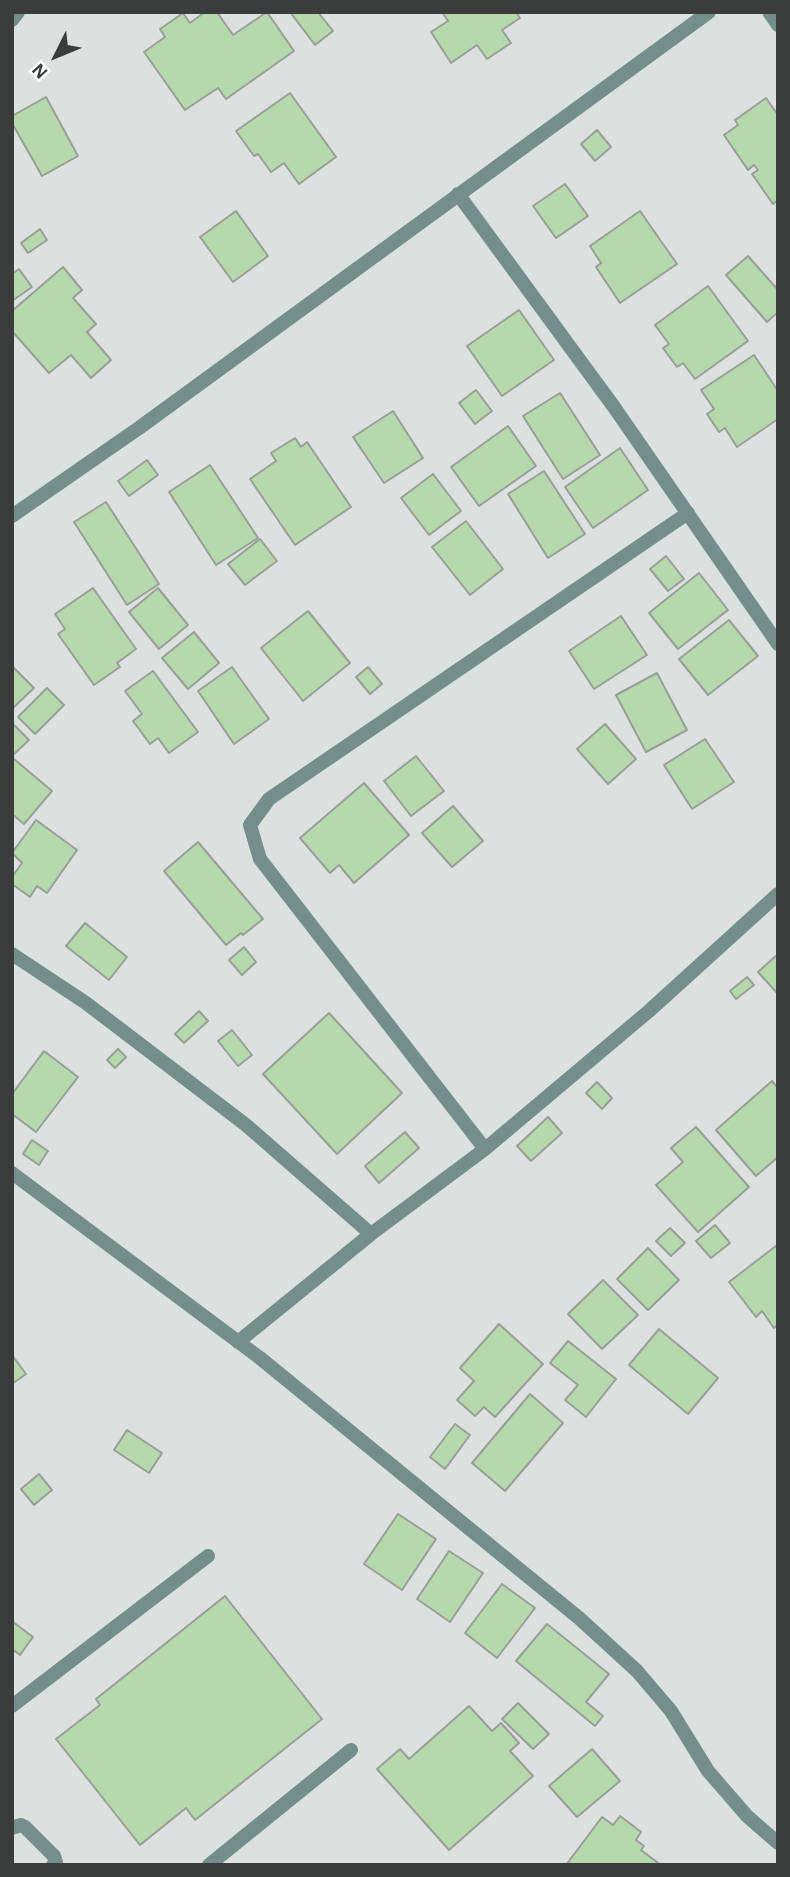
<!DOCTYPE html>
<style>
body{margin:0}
#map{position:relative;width:790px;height:1877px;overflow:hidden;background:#dbe1de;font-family:"Alegreya Sans",sans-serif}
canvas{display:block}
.frame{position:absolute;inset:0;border:14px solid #3b3d3c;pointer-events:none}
.north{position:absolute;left:21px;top:21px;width:70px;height:70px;-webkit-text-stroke:5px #fff;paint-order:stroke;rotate:227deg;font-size:19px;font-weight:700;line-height:28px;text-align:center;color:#3b3d3c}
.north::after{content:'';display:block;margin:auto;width:24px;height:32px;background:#3b3d3c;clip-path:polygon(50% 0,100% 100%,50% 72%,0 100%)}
</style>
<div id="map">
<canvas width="790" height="1877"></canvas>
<div class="frame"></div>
<div class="north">N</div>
</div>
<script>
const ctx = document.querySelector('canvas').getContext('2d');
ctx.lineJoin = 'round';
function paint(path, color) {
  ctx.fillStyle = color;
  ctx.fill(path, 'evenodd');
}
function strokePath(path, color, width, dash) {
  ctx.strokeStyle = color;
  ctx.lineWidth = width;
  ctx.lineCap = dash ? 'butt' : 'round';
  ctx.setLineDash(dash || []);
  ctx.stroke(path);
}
const building = new Path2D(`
 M205 12H217L233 35 267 12 294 51 226 99 218 88 185 110 144 52 165 37 160 29 183 13 190 23Z
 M290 12H318L333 31 315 45Z
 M442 12H516L520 18 502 30 511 43 487 59 477 45 451 63 431 32 448 21Z
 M290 93 336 157 299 184 284 163 271 172 258 154 254 156 236 131Z
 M46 97 78 156 42 176 12 123V116Z
 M766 98 778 115V200L773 204 752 174 758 170 754 165 748 170 724 135 738 125 735 120Z
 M597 130 611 147 595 161 581 144Z
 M565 184 588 216 556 238 533 206Z
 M236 211 268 256 233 282 200 237Z
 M640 211 677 264 620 303 596 267 601 263 590 246Z
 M40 229 47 240 28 253 21 243Z
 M748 256 778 290V312L767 322 726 275Z
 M63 267 82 290 73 298 96 324 87 332 111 360 91 378 71 355 49 373 12 331V311Z
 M19 269 32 287 12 301V274Z
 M708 286 748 341 695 379 683 363 677 367 663 348 669 344 655 325Z
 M519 310 554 360 502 396 467 346Z
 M754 355 778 391V419L737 447 725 428 719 432 707 414 714 409 701 390Z
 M476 390 492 411 475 424 459 403Z
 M560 393 600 455 563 479 523 416Z
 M393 411 423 458 384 483 353 437Z
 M508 426 536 466 479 506 451 467Z
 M295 438 301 447 307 442 351 507 295 545 250 479 276 461 271 453Z
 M620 448 648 490 593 528 565 487Z
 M147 460 158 475 129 496 118 481Z
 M210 465 258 538 216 565 169 492Z
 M544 471 585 534 548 558 508 494Z
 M433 474 461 511 429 535 401 498Z
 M106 502 159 584 127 605 74 522Z
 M466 521 503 569 470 595 432 547Z
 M260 539 277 561 245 585 228 564Z
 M666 556 684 579 668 591 650 569Z
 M699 573 728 610 678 649 649 613Z
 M93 588 136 649 117 663 120 667 94 685 58 634 65 629 55 614Z
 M158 588 188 625 159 649 129 612Z
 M308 611 350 663 303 701 261 648Z
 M621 616 647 655 594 689 569 651Z
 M729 620 758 656 708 695 679 659Z
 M194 632 219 663 188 689 162 658Z
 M12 666 34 688 12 709Z
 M232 667 269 719 234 744 198 691Z
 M368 667 382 684 370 694 356 677Z
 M153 671 198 732 169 753 158 738 150 744 133 721 142 714 125 691Z
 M657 673 687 730 646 752 616 695Z
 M47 688 64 705 35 734 18 717Z
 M12 723 29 740 12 756Z
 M605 724 636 759 608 784 577 749Z
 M705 739 734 782 692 809 664 765Z
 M416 756 444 791 411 816 384 781Z
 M14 759 52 791 24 824 12 814V761Z
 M364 783 409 835 354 883 339 865 330 873 300 838Z
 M453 806 483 841 452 867 422 833Z
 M36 820 77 850 47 893 37 886 30 897 12 884V877L22 863 12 853Z
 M198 842 263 919 243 935 241 933 226 945 164 871Z
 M85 923 127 957 109 980 66 946Z
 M244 947 256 962 242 975 229 960Z
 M778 954V994L758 972Z
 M747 977 754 985 736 999 730 991Z
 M199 1011 208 1021 184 1043 175 1034Z
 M329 1013 402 1093 337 1154 263 1074Z
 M232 1030 252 1055 238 1066 218 1041Z
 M118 1049 126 1057 115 1068 107 1060Z
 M44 1051 78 1077 36 1132 12 1114V1094Z
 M772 1081 778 1088V1157L756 1176 716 1130Z
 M597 1082 612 1098 602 1109 586 1093Z
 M548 1117 562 1133 531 1161 517 1146Z
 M696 1127 749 1187 698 1232 656 1185 683 1162 671 1148Z
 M405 1132 419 1148 379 1183 365 1166Z
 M32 1140 48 1151 39 1165 23 1154Z
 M715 1225 730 1243 711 1258 696 1241Z
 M670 1228 685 1243 671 1256 656 1241Z
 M776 1246 778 1249V1325L774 1328 762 1311 756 1317 729 1282Z
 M648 1248 679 1280 648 1310 617 1279Z
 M603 1280 638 1315 602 1349 568 1314Z
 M499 1324 543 1364 495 1417 484 1407 475 1416 457 1400 474 1381 460 1368Z
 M659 1329 718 1378 688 1414 629 1365Z
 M568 1341 616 1379 586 1417 565 1400 578 1385 550 1363Z
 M12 1355 26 1374 12 1384Z
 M530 1394 563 1423 505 1491 472 1463Z
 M455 1424 470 1435 445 1469 430 1457Z
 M127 1430 162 1453 149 1473 114 1450Z
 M39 1474 52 1490 34 1505 21 1489Z
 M398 1514 436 1539 402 1590 364 1564Z
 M449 1551 483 1573 450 1622 417 1599Z
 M502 1584 535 1608 497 1658 465 1633Z
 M225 1596 322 1719 195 1820 186 1808 140 1845 56 1739 100 1705 96 1699Z
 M13 1622 33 1637 20 1655 12 1649Z
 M547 1624 609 1674 586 1702 603 1716 595 1726 516 1661Z
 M518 1703 549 1734 533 1749 502 1719Z
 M469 1706 492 1731 501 1723 519 1743 510 1751 533 1776 449 1850 377 1769 400 1749 409 1759Z
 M592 1749 620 1781 577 1817 549 1786Z
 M620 1816 641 1832 636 1840 644 1846 641 1850 661 1865H566L602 1817 613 1825Z`);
paint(building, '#b5d8ac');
strokePath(building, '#9a9e99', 2);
strokePath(new Path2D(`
 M12 1706 208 1556
 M12 1828 21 1825 25 1827 54 1856 56 1862 53 1865
 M209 1865 351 1750`), '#748f8b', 14);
strokePath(new Path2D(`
 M769 12 778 25
 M12 20 18 12
 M458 194 614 407 778 644
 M12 516 139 428 709 12
 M12 954 86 1003 246 1125 371 1234
 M485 1149 260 859 250 825 269 799 688 513
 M12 1173 260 1358 579 1618 637 1671 671 1711 708 1771 747 1816 778 1843
 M238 1342 371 1234 485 1149 649 1011 778 894`), '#748f8b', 14);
</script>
